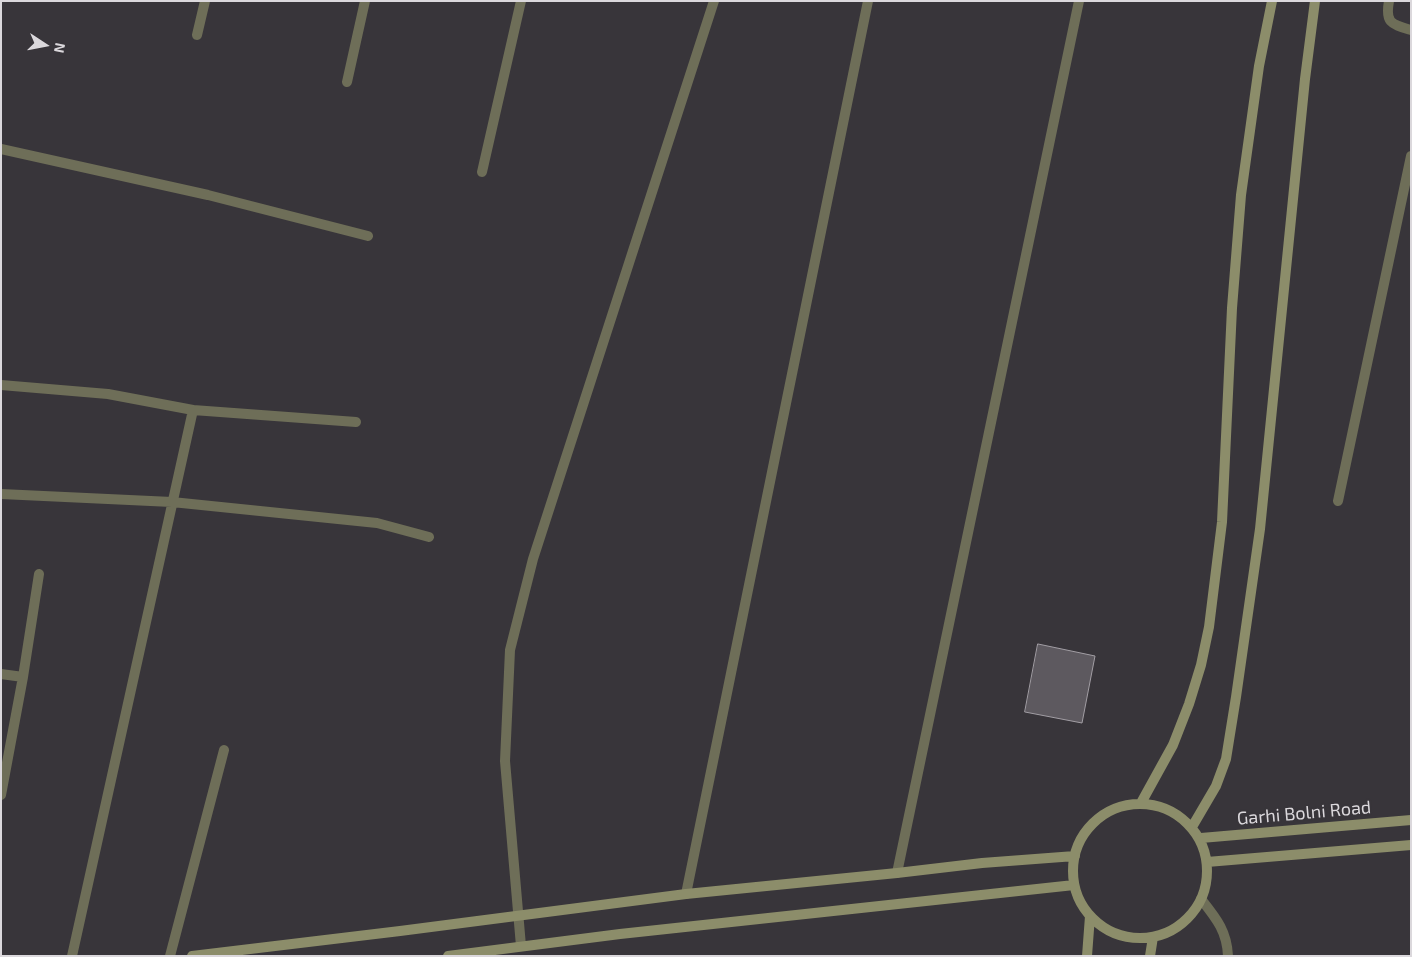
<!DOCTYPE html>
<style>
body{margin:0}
#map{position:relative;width:1412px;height:957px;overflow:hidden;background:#38353a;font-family:"Exo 2",sans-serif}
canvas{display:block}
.frame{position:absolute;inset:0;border:2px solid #dbd8dc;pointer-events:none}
.north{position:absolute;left:20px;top:20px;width:50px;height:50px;-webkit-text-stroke:4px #38353a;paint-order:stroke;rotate:101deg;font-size:14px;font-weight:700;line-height:20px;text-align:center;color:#dbd8dc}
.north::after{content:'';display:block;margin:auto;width:18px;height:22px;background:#dbd8dc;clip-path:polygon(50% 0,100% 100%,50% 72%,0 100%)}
</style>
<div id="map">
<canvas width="1412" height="957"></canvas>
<div class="frame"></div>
<div class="north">N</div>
</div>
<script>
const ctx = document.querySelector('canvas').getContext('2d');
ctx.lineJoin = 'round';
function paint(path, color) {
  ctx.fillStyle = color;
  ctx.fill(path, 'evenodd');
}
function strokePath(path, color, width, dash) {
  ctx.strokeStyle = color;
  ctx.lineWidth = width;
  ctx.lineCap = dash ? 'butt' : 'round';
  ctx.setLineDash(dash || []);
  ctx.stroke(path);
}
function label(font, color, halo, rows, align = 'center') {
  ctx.font = font + ' "Exo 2",sans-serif';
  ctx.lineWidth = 4;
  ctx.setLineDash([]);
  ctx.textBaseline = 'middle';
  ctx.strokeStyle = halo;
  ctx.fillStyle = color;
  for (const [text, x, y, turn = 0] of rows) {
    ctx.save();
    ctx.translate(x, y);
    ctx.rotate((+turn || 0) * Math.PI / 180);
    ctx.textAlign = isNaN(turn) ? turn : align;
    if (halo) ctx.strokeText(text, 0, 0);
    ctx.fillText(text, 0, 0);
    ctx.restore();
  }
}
const building = new Path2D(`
 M1038 644 1095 656 1082 723 1025 712Z`);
paint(building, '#5d595f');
strokePath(building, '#a29ea4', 1);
strokePath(new Path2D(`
 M197 35 205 1
 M347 82 365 1
 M170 956 224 750`), '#6e6e58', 10);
strokePath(new Path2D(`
 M1389 1C1385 23 1391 24 1411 30
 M1 149 208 195 368 236
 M482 172 521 1
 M1 385 108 394 193 410 356 422
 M1 494 172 502 377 523 429 537
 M1338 501 1411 156
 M1 674 23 677
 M1 795 23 677 39 574
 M897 873 1079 1
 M686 894 868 1
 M1201 899C1216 918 1227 931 1228 956
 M521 946 505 761 510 650 533 559 714 1
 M72 956 193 410`), '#6e6e58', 10);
strokePath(new Path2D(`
 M1141 803 1173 745 1189 704 1201 665 1209 627 1222 522 1232 308 1241 195 1259 66 1272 1
 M1073 871a67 67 0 1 1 134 0a67 67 0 1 1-134 0Z
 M1192 827 1216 786 1226 759 1236 697 1260 529 1305 79 1315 1
 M1201 838 1411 820
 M1207 862 1411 845
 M192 956 400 931 686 894 897 873 982 863 1075 856
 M448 956 620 934 1074 885
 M1087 956 1090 916
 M1150 956 1153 937`), '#8c8d6a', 10);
label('18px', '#dbd8dc', '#38353a', [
 ["Garhi Bolni Road",1304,813,-5]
]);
</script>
